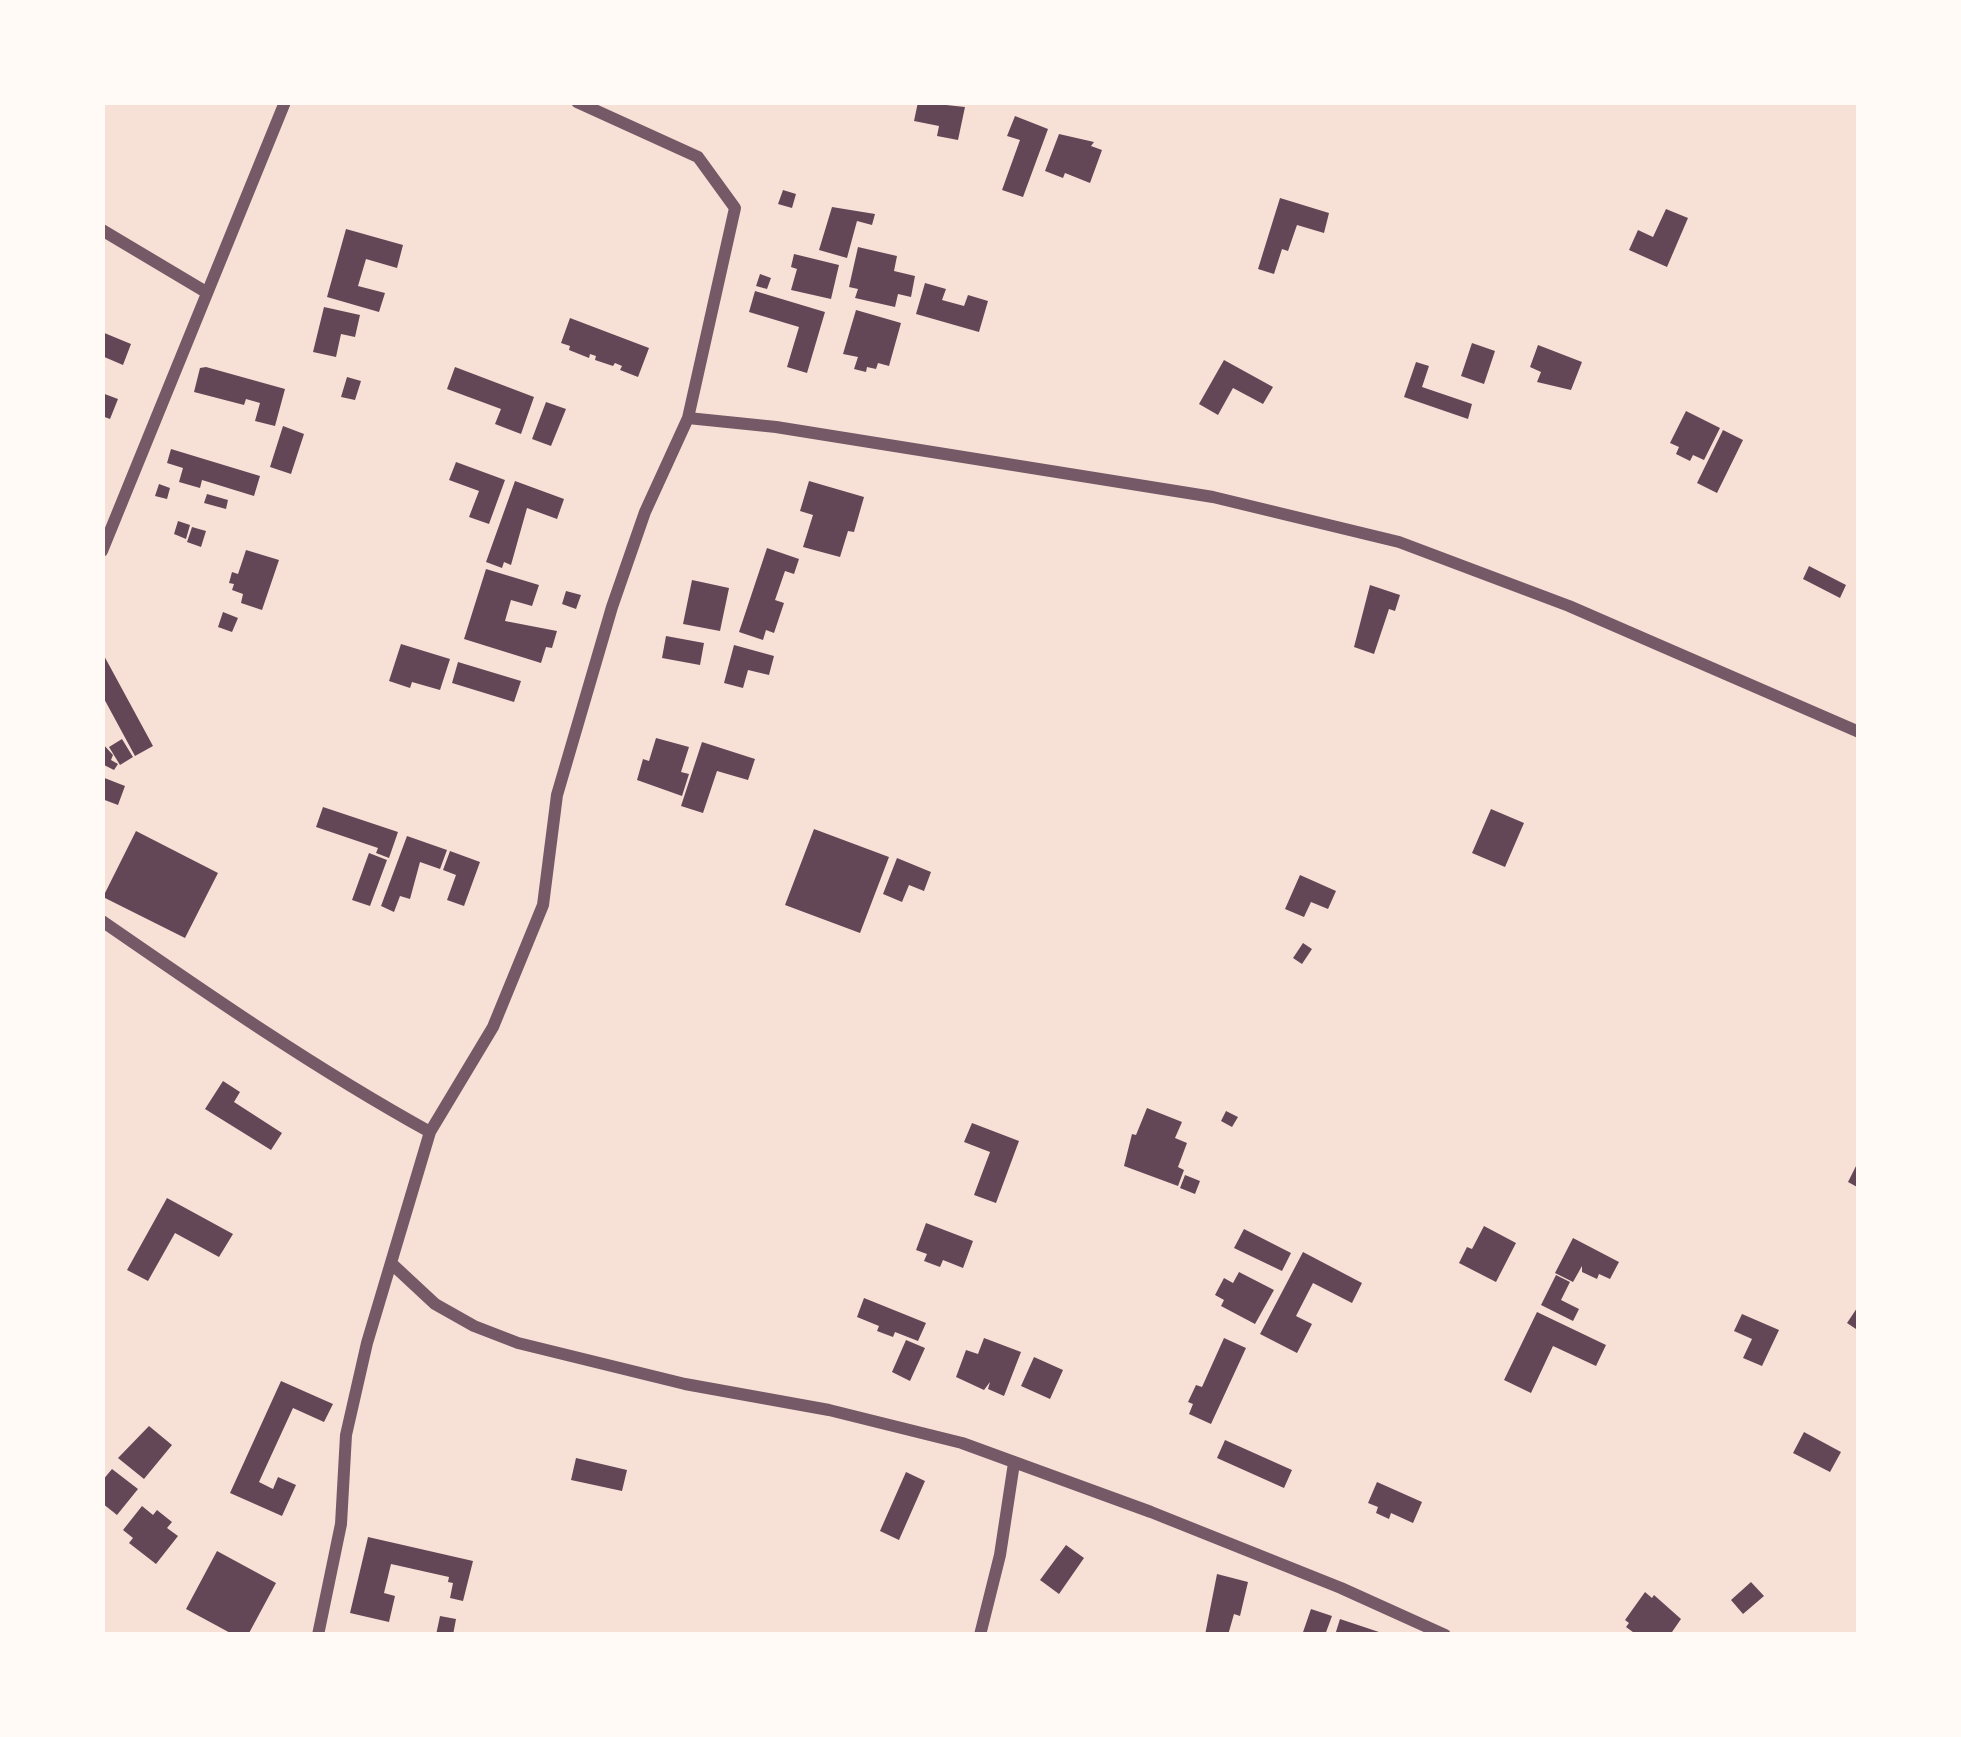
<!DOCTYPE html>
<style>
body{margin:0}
#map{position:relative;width:1961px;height:1737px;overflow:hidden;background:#f7e1d7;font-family:"Asap Condensed",sans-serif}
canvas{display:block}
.frame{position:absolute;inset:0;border:105px solid #fffaf5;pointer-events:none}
</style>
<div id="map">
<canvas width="1961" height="1737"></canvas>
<div class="frame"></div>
</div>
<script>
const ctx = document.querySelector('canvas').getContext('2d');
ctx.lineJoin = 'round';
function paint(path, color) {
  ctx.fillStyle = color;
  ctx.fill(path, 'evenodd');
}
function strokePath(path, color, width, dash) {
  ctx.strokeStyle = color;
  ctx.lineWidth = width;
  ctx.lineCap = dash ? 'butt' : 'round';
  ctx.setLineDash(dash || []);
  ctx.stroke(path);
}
paint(new Path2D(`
 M918 102 965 107 958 140 937 136 939 126 914 121Z
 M1015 116 1048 129 1023 197 1002 190 1020 140 1007 136Z
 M1059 134 1094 142 1091 146 1102 150 1090 183 1065 173 1063 178 1045 171Z
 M783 190 796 194 792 208 778 204Z
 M1280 198 1329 213 1324 233 1297 225 1288 251 1282 249 1274 274 1258 269Z
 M832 207 875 214 872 225 857 221 847 258 819 250Z
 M1666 209 1688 218 1667 267 1629 250 1638 230 1653 237Z
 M346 229 403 245 397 268 366 259 358 286 385 293 379 312 327 297Z
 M858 247 897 256 894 271 915 276 911 297 898 294 895 307 855 298 858 289 849 287Z
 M794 254 839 265 831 299 791 290 797 269 791 267Z
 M760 274 771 278 767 289 756 286Z
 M925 283 946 289 942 300 964 306 968 295 988 301 979 332 916 314Z
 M755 291 825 312 807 373 787 367 799 327 749 312Z
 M324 307 360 315 355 337 341 334 336 357 313 352Z
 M856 310 901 323 889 366 878 363 876 369 867 367 866 372 854 369 858 357 843 354Z
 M570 318 649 348 638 377 620 370 622 366 615 363 613 366 595 360 596 356 590 354 589 358 569 350 570 346 561 343Z
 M102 332 131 344 123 365 102 356Z
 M1472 343 1495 351 1484 384 1461 376Z
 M1538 345 1582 362 1571 390 1537 382 1541 372 1530 367Z
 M1224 360 1273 387 1263 404 1233 388 1218 415 1199 404Z
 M1416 362 1429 366 1422 387 1472 404 1468 419 1404 397Z
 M206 367 285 389 275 426 255 421 260 403 246 399 244 405 194 392 200 368Z
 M455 367 534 397 521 434 495 424 501 409 447 389Z
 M347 377 361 381 355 400 341 397Z
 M102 393 118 399 110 419 102 416Z
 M546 402 566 409 551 446 532 439Z
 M1686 411 1720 428 1704 460 1693 455 1690 461 1676 454 1679 447 1670 443Z
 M283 426 304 434 291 474 270 467Z
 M1723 430 1743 440 1717 493 1697 483Z
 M171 449 260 476 254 496 202 480 200 488 179 482 183 468 167 463Z
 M456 462 505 480 489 524 469 517 479 491 449 480Z
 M515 481 564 499 557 519 527 508 511 565 504 562 502 568 486 562Z
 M809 481 864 497 854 532 848 531 840 557 803 547 813 515 800 511Z
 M159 484 170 488 167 499 155 496Z
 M207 494 228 500 226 509 204 503Z
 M178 521 190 525 186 539 174 534Z
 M192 527 206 531 201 547 187 542Z
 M767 548 799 559 794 574 785 571 775 600 784 603 774 633 766 630 763 640 739 632Z
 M246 550 279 560 262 610 241 603 243 594 232 590 234 584 229 583 232 572 238 574Z
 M1809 566 1846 585 1840 598 1803 579Z
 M486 569 539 585 532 606 511 600 505 621 557 631 552 648 546 647 541 663 464 639Z
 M692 580 729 588 720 631 683 624Z
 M1370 585 1400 595 1395 611 1389 609 1374 654 1354 647Z
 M566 591 581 595 576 609 562 604Z
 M223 612 238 618 232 632 218 627Z
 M666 636 704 643 700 665 662 658Z
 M401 644 450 659 440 690 412 682 410 688 389 681Z
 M734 645 774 656 769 675 748 670 743 688 724 683Z
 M102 652 153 746 135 756 102 695Z
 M458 662 521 681 514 702 452 683Z
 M656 738 689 747 681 772 689 774 682 796 637 780 643 759 649 761Z
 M122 739 133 757 120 765 109 747Z
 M702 742 755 759 748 780 717 771 703 813 681 806Z
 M102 743 113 755 111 760 118 764 114 770 102 764Z
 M102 777 125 786 118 805 102 799Z
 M323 807 398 832 389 858 376 853 378 848 316 827Z
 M1491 809 1524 823 1505 867 1472 853Z
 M814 829 889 857 860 933 785 905Z
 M136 831 218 873 185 938 103 897Z
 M407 836 447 850 440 869 420 862 410 899 400 896 394 912 381 906Z
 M450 851 480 862 464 906 447 900 456 875 443 870Z
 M369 853 387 860 370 906 352 900Z
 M897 858 931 872 924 891 909 885 902 902 883 894Z
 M1300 875 1336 891 1328 909 1311 902 1304 917 1285 909Z
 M1303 943 1312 949 1302 964 1293 958Z
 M223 1081 240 1092 234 1102 282 1133 271 1150 205 1109Z
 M1147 1108 1182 1122 1175 1138 1187 1143 1178 1167 1184 1170 1178 1186 1124 1166 1132 1134 1136 1135Z
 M1226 1111 1238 1117 1232 1127 1221 1121Z
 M972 1123 1019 1141 996 1203 974 1195 990 1152 964 1142Z
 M1859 1160V1188L1848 1182Z
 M1185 1175 1200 1181 1195 1194 1180 1188Z
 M167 1198 233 1234 219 1257 175 1233 148 1281 127 1270Z
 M926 1223 973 1241 963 1268 943 1260 940 1267 924 1261 927 1254 916 1250Z
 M1484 1226 1516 1243 1496 1282 1459 1263 1467 1247 1472 1249Z
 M1244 1229 1291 1253 1282 1271 1234 1248Z
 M1573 1238 1619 1262 1610 1279 1599 1274 1597 1279 1582 1272V1266L1573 1282 1555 1273Z
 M1303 1252 1362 1283 1352 1303 1313 1283 1296 1316 1312 1324 1297 1353 1260 1334Z
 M1239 1272 1274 1290 1255 1324 1221 1306 1224 1300 1215 1295 1224 1278 1233 1283Z
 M1556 1275 1570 1282 1561 1300 1579 1309 1573 1321 1541 1305Z
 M864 1298 926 1323 918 1341 895 1332 893 1337 877 1331 879 1326 857 1317Z
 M1859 1305V1331L1847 1323Z
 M1537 1312 1606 1345 1596 1366 1553 1346 1531 1393 1504 1380Z
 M1742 1314 1779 1330 1762 1366 1743 1358 1752 1339 1734 1331Z
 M984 1338 1021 1352 1004 1396 988 1389 990 1382 984 1390 956 1377 966 1350 978 1354Z
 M1224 1338 1246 1348 1211 1424 1189 1414 1193 1404 1188 1402 1196 1385 1202 1387Z
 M906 1340 925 1348 910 1381 892 1372Z
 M1034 1357 1063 1370 1050 1399 1021 1386Z
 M281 1381 333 1404 324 1422 293 1408 259 1482 273 1489 278 1477 296 1485 282 1516 230 1493Z
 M149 1426 172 1445 144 1479 118 1458Z
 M1804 1432 1841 1452 1830 1472 1793 1453Z
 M1225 1440 1292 1470 1284 1488 1217 1458Z
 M576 1458 627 1470 622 1491 571 1480Z
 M112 1469 138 1489 117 1515 102 1503V1481Z
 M906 1472 925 1481 899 1540 880 1531Z
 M1377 1482 1422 1502 1413 1523 1391 1513 1389 1519 1376 1513 1378 1507 1368 1503Z
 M142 1506 153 1515 157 1510 172 1522 167 1528 178 1536 156 1564 129 1543 133 1538 123 1530Z
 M368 1537 473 1561 463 1601 450 1598 453 1583 448 1582 449 1577 391 1564 384 1593 395 1596 389 1622 350 1613Z
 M1066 1545 1084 1558 1059 1594 1040 1580Z
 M217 1551 276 1583 248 1635H234L186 1609Z
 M1217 1574 1248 1582 1240 1616 1234 1614 1228 1635H1205Z
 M1751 1582 1764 1596 1743 1614 1731 1600Z
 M1645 1592 1652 1598 1654 1595 1681 1619 1672 1632 1677 1635 1643 1632 1637 1635 1626 1627 1629 1623 1625 1620Z
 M1311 1609 1332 1616 1325 1635H1302Z
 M440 1616 456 1619 453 1635H436Z
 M1340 1619 1385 1634V1635H1335Z`), '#644757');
strokePath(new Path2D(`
 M102 230 206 292
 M688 418 776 427 1213 497 1399 542 1569 606 1859 732
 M102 551 285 102
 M102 921C209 995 316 1069 430 1132
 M392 1264 435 1304 474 1326 518 1343 685 1384 829 1410 962 1443 1151 1512 1341 1588 1445 1635
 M318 1635 341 1524 346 1435 367 1343 430 1132 493 1027 543 905 557 795 612 607 645 512 688 418 735 208 698 157 577 102
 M980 1635 1000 1555 1014 1463`), '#755966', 12);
</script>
